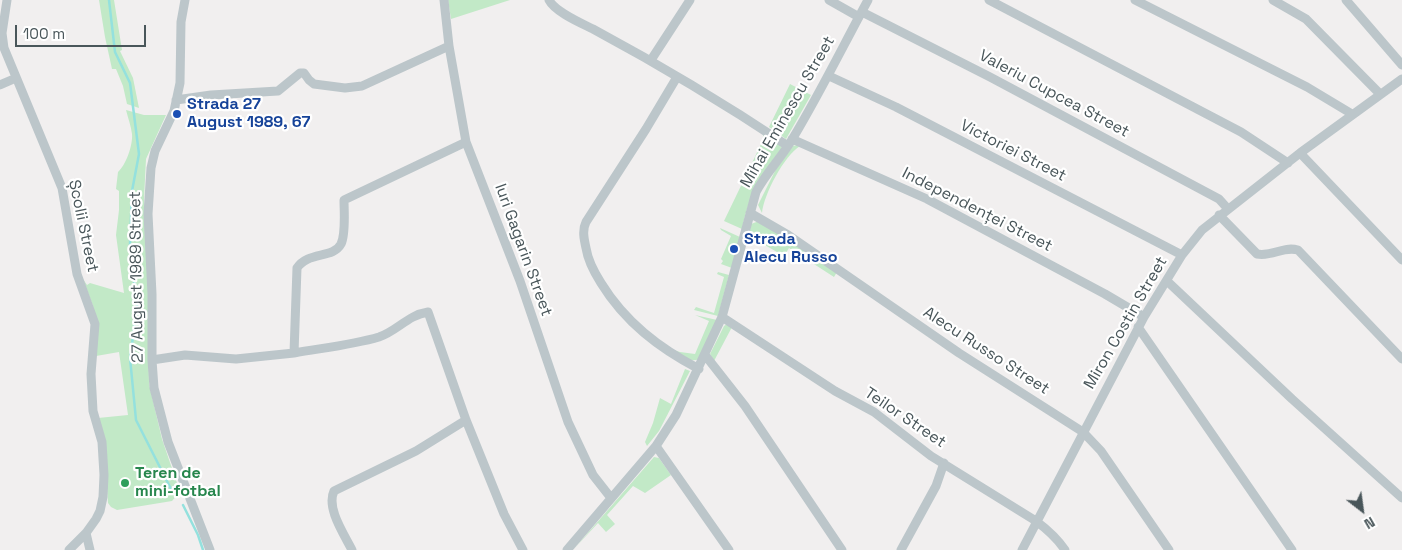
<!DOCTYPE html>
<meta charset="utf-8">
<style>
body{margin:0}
#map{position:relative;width:1402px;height:550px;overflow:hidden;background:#f1efef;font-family:"Space Grotesk",sans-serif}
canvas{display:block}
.north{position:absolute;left:1337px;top:485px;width:50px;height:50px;-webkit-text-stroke:4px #fff;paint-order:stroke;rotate:150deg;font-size:14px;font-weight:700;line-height:20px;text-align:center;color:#49565a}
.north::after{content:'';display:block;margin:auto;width:18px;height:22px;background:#49565a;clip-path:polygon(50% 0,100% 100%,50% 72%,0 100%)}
.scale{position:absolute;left:15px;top:25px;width:131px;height:22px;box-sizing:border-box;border:2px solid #49565a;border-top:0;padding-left:6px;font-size:15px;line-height:18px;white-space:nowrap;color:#49565a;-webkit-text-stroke:4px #fff;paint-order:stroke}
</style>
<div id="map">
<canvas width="1402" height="550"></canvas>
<div class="north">N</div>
<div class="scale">100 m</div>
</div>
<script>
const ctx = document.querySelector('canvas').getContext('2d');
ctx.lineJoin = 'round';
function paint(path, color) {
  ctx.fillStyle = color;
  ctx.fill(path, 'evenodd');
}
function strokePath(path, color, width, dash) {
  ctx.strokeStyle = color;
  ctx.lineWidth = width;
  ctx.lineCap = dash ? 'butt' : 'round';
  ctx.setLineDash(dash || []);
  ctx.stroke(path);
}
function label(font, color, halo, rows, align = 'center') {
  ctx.font = font + ' "Space Grotesk",sans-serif';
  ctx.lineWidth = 4.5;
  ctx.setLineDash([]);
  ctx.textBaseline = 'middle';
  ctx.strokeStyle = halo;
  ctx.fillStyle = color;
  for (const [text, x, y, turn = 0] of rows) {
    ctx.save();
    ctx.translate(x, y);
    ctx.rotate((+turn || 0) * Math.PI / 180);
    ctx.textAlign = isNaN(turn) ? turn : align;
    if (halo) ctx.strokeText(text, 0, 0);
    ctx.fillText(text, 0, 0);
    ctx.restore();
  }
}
paint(new Path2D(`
 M99 0H114L122 50 120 51 133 78 139 108 127 104 123 86 116 69H112L105 37Z
 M448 0H510L451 19Z
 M790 84 811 95 786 139 769 127Z
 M126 110 144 115H166L146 159 144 199 148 288 149 384 162 439 180 492 172 501 117 510 111 507 108 503 104 441 98 418 128 415 119 352 96 356 97 323 93 306 83 279 87 285 90 283 124 293 116 235 119 210V191L116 189 118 172C126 165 133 145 132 134 131 126 128 118 126 110Z
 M762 132 779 144 782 148C760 176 749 195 742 229L724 221 764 138Z
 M797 145 800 146C784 156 764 194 762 213L758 205 776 169 793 146Z
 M759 221 837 272 834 277 789 248 784 256 749 236 751 224Z
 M720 228 740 237 732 268 721 264 723 261 721 259 731 236 721 230Z
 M718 272 729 275 718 316 694 310 696 307 714 313 724 277 717 274Z
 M695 315 717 320 699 359C688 364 675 352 665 347L680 352 695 354 709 321Z
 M727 324 732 327 714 361 710 354 724 326Z
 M685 369 690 371 659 431 647 446 645 442 653 423 660 398 671 404Z
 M654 457 659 458 671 475 645 493 633 486 607 515 615 524 606 532 598 523 573 550Z`), '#c2e9c7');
strokePath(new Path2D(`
 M109 0 115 52 130 83 139 154 132 191 130 244 137 308 130 358 136 420 173 493
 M183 505 198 535 203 550`), '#94e1de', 2.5);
strokePath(new Path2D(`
 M7 0 2 33 4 48 62 188 77 274 95 324 91 374 93 411 102 442 104 475 103 497 100 511 96 519 86 533 69 550
 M185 0 181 22 180 83 174 111 155 151 151 168 148 214 152 294V360L154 388 168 442 210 550
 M444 0 449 46 466 142 520 281 568 422 593 475 611 498
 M549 0C555 12 581 23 593 29 660 65 725 104 788 146
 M829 0 859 17
 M989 0 1241 132 1288 163
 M1135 0 1307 87 1352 114
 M1273 0 1306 19 1380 94
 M1346 0 1402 65
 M862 12 990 77 1219 199 1228 209
 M651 60 690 0
 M829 76 896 107 1182 255
 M677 77 646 129 586 222C582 230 584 239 586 248 588 261 594 272 601 283 625 322 659 348 699 369
 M0 85 16 78
 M176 100 211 95 278 91 300 73H304L309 80 314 84 345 88 362 86 449 46
 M792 139 927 199 1105 294 1144 317
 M1300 153 1402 260
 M750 213 788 235 959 353 1083 432 1101 451 1169 550
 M1219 215 1257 254C1273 257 1282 246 1298 250L1402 359
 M1167 281 1292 399 1402 498
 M722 317 835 391 874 412 931 456 1036 521C1048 530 1057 538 1065 550
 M1138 327 1292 550
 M294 353C322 348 352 345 379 337 397 331 408 315 428 312L466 420 504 514 523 550
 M705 355 745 406 842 550
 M152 360 185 355 236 359 294 353 297 268C308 251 333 259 341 244 346 234 344 211 344 200L466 142
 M656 446 729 550
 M86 533 90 550
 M352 550C344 534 326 508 334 491L416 451 466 420
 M567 550 656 446 676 415 722 317 756 192C766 173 782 157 793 138 820 93 843 46 868 0
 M901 550 936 486 944 463
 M1022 550 1144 317 1182 255 1202 230 1300 153 1402 79`), '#bcc6ca', 9);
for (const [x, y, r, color] of [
 [177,114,5,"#1a4fb4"],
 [734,249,5,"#1a4fb4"],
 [125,483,5,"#2e9e5b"]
]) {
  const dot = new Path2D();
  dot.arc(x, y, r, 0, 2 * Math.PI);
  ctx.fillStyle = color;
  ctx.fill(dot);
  strokePath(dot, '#fff', 2);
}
label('16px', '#49565a', '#fff', [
 ["Valeriu Cupcea Street",1054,94,28],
 ["Mihai Eminescu Street",788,112,-60],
 ["Victoriei Street",1013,151,27],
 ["Independenței Street",977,210,27],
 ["Școlii Street",83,226,78],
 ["Iuri Gagarin Street",523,250,70],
 ["27 August 1989 Street",137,277,-91],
 ["Miron Costin Street",1126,323,-60],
 ["Alecu Russo Street",986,351,33],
 ["Teilor Street",905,418,34]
]);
label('bold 16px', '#164399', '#fff', [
 ["Strada 27",187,105],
 ["August 1989, 67",187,123],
 ["Strada",744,240],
 ["Alecu Russo",744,258]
], 'left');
label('bold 16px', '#27864d', '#fff', [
 ["Teren de",135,474],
 ["mini-fotbal",135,492]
], 'left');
</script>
